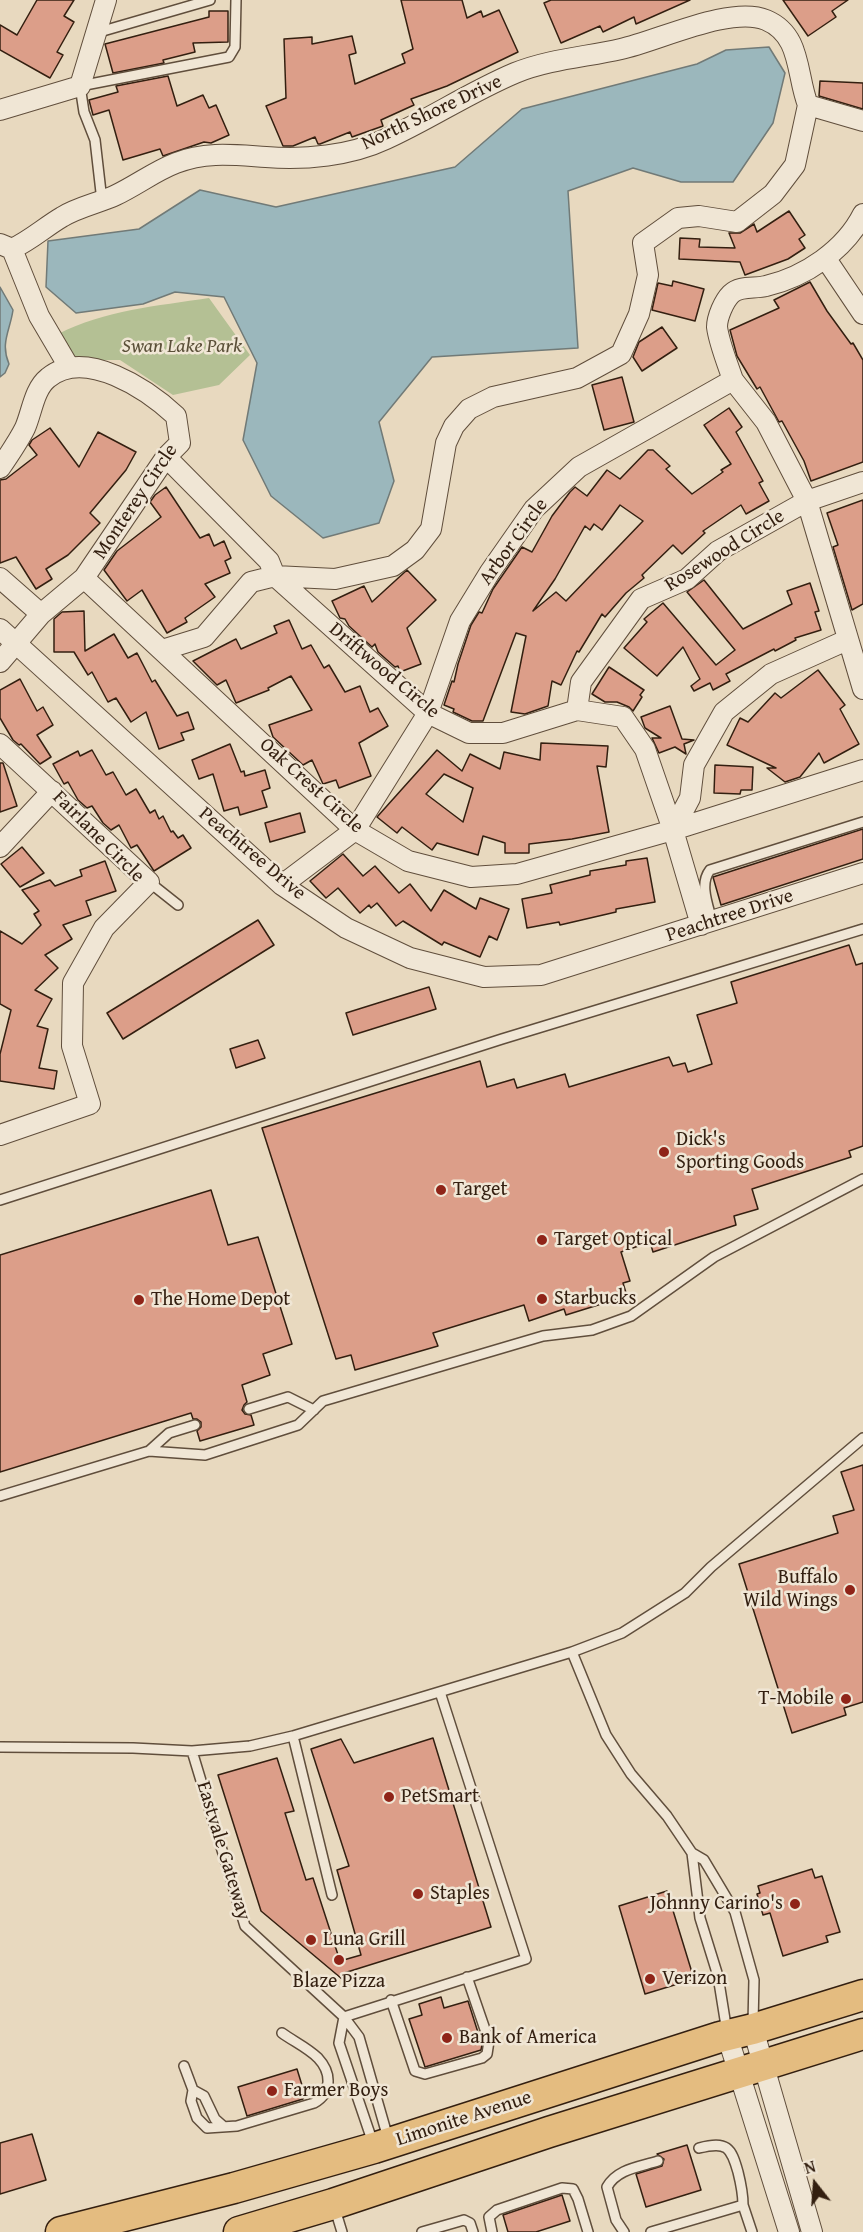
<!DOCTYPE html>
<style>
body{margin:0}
#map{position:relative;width:863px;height:2232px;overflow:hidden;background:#e8d9bf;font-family:"Gentium Book Plus",serif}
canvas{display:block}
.north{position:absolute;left:785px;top:2154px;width:60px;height:60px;-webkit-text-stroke:4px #f0e6d5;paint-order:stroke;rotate:343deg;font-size:16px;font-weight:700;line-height:24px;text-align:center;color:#331f10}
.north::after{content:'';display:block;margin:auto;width:21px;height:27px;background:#331f10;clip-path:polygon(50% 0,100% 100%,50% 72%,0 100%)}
</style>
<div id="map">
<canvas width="863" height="2232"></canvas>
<div class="north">N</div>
</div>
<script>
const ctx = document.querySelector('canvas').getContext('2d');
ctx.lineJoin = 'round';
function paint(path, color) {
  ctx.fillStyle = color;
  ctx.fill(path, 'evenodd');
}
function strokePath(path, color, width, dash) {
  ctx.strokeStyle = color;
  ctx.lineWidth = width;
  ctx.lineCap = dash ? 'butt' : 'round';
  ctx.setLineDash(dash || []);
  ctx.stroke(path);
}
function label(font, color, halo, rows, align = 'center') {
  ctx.font = font + ' "Gentium Book Plus",serif';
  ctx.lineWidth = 5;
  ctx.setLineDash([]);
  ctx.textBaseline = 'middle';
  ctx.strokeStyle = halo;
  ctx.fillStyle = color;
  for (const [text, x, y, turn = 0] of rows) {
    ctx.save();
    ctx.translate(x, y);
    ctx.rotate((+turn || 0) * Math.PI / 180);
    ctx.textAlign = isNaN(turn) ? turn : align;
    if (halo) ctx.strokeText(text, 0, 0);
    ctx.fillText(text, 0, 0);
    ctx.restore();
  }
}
paint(new Path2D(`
 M209 298 250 355 219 385 173 395 120 360H75L58 334C105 310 157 306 209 298Z`), '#b4c094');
const water = new Path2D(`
 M769 47 785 73 773 123 733 182H681L633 168 568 191 578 348 432 357 379 422 394 481 379 523 323 538 271 496 243 440 257 363 224 297 175 292 143 304 76 313 46 287 48 241 139 229 200 190 276 207 455 167 522 109 697 64 726 50Z
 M0 287 13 310C10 331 0 343 9 364L5 373 0 377Z`);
paint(water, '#9bb7bc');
strokePath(water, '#717a77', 1.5);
const building = new Path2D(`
 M37 0H74L64 16 74 22 57 52 63 55 50 78 0 50V25L17 35Z
 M401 0H462L467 18 481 11 483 17 499 10 518 52 447 86 411 99 414 105 381 120 383 126 352 137 350 132 320 144H318L315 137 293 146H283L266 106 286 98 284 39 312 37V44L352 36 356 53 349 55 355 84 405 63 402 54 413 49Z
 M551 0H690L636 24 634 17 603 32 600 26 561 43 544 3Z
 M783 0H848L832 11 836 17 808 36Z
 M209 11H228V42L193 43 195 52 163 60 164 63 113 73 105 44 209 17Z
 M168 76 177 106 203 95 209 108 216 105 229 135 211 143 204 142 163 156 160 149 123 160 109 110 93 115 89 100 118 92 116 86Z
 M820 81 863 83V109L819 96Z
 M789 211 805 235 799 239 805 248 788 259 745 275 740 262 679 259 680 238 700 239 699 247 735 248 729 233H740L754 224 757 232Z
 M673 281 704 289 695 321 652 310 658 283 672 286Z
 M810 282 827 311 851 344 853 343 863 360V462L811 481 804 461 782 421 779 422 760 387 757 389 737 356 730 330 779 308 774 300Z
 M662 327 677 348 642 371 633 357 639 342Z
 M622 377 634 422 604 430 592 385Z
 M729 408 742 427 736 432 763 481 759 483 769 501 746 514 741 505 703 531 705 533 682 554 673 545 642 575 644 578 626 593 605 617 602 614 579 652 577 651 561 685 552 681 548 706 525 714 511 712 526 636 516 633 483 721H472L453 712 454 709 444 705 452 681 454 682 458 664 471 625 479 612 482 613 493 589 522 547 532 552 552 516 570 492 575 487 587 496 607 470 620 479 648 450H653L670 466 666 469 692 494 723 472 721 470 731 464 704 425ZM620 505 643 521 566 601 556 592 533 611 555 579 585 526 590 530 594 524 602 530Z
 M50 428 79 467 98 432 136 452 126 470 90 513 100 523 68 555 46 569 52 579 36 589 16 557 0 563V480L6 479 37 455 29 445 32 440Z
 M166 487 200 538 209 534 214 546 224 541 231 558 225 561 230 573 205 584 215 597 185 618 187 622 167 633 142 590 127 601 104 570 117 551 161 517 150 502 155 495Z
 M863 500V604L852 610 833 547 838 545 827 513Z
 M407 570 436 600 407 628 421 664 400 672 398 666 395 667 378 652 375 644 372 647 349 626 345 619 340 618 332 601 364 586 372 602Z
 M704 580 743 629 792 604 787 591 810 583 819 611 815 612 821 630 795 638 796 640 775 651 774 649 726 674 730 681 713 690 710 683 694 691 691 686 700 679 683 647 657 676 624 648 647 622 644 619 663 603 716 665 735 650 687 592Z
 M84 611 85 651 114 634 128 658 137 653 152 682 155 680 177 716 188 712 194 729 181 733 184 740 159 749 146 712 131 722 116 698 108 702 92 672 88 675 74 652H54V619L62 612Z
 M289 620 302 649 311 645 324 668 329 665 345 692 360 686 370 712 378 708 388 726 359 743 371 776 339 788 336 780 323 784 312 760 303 765 273 737 269 725 312 710 291 676 268 688 269 690 236 703 226 680 217 685 193 661 236 639 241 649 277 633 274 626Z
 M609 667 644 690 640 695 642 697 633 711 629 707 617 702H605L592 694Z
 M818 670 845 705 840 709 859 744 824 763 819 753 800 777 785 782 767 768H776L727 745 740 718 748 722 775 693 781 698Z
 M20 679 37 711 43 707 53 725 37 735 51 757 40 764 21 744 19 745 13 740 0 718V690Z
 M670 706 682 739 694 740 684 744 686 754 675 747 659 753 652 738H661L645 728 641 717Z
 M541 743 608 746 606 767 597 766 609 832 572 839 529 844V853H505V843L483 836 478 855 437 843 432 850 402 827 397 833 377 817 437 750 462 771 470 754 500 769 504 752 540 760ZM444 774 473 788 463 822 426 794Z
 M230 744 241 772 244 771 245 776 265 770 270 788 262 791 267 807 240 815 238 807 224 811 213 774 199 779 192 760Z
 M92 750 106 775 113 772 126 795 136 789 150 813 155 810 159 819 163 816 171 832 173 831 178 838 183 835 191 848 154 871 137 845 131 848 119 825 111 830 103 823 92 806 87 808 78 800 68 782 64 784 53 764 78 751 80 756Z
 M0 763H3L17 806 0 812Z
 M715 765 753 767 752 790H741L740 794 714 793Z
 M300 813 305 832 270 842 265 823Z
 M863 829V859L721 905 713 877Z
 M22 847 44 873 20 887 1 864Z
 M343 854 363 876 375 866 399 893 410 884 431 911 444 890 476 909 480 898 509 909 497 940 489 936 480 957 444 942 442 945 403 921 396 926 377 903 371 908 369 905 360 913 338 888 326 898 310 881Z
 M647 858 655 902 616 909V912L560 925 559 922 527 928 522 899 552 893 550 885 590 875V871L626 865V861Z
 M105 861 116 891 86 901 91 915 63 925 72 939 45 955 58 968 35 990 52 999 37 1026 48 1029 39 1068 57 1071 54 1089 0 1081V1054L11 1010 0 1004V931L22 944 41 925 34 914 39 911 22 890 50 880 55 886 82 876 80 870Z
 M258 920 274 945 123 1039 107 1013Z
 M849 945 856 965 863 963V1146L849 1151 851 1157 752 1189 758 1209 734 1216 736 1225 653 1252 650 1242 621 1252 630 1281 623 1283 627 1296 566 1315 564 1309 529 1321 524 1305 433 1333 438 1346 355 1370 351 1355 336 1359 262 1128 480 1061 487 1087 514 1079 517 1088 565 1074 569 1087 669 1057 673 1066 685 1063 688 1072 712 1064 697 1015 737 1003 731 982Z
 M429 987 436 1009 353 1035 346 1013Z
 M258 1040 265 1058 236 1068 230 1049Z
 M211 1190 228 1245 258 1237 292 1344 263 1354 270 1375 242 1385 247 1402 244 1405 242 1410 245 1414 251 1415 254 1425 200 1441 197 1431 201 1427V1422L197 1419H193L191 1413 0 1472V1255Z
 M863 1465V1702L844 1708 846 1715 792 1733 739 1564 838 1533 833 1516 854 1510 841 1472Z
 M433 1738 491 1927 344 1973 348 1984 261 1911 218 1775 277 1758 294 1811 285 1813 306 1880 313 1878 340 1961 361 1955 337 1870 349 1866 311 1749 341 1739 354 1763Z
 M812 1869 815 1878 822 1876 840 1932 826 1936 828 1942 783 1956 770 1913 763 1915 757 1894 760 1893 758 1886Z
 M667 1891 694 1979 645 1994 619 1906Z
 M441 1997 444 2008 468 2001 482 2045 481 2050 425 2067 409 2019 422 2015 419 2004Z
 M297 2069 305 2095 303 2099 247 2116 238 2087Z
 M32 2134 46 2180 0 2194V2143Z
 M687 2145 701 2190 646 2207 636 2174 662 2166 664 2159 657 2154Z
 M562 2195 570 2221 536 2232H508L503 2215Z`);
paint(building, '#dc9e89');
strokePath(building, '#331f10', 1.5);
const lane = new Path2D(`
 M96 33 210 0
 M102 201 95 140 84 112 80 86 229 57 235 47 236 0
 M149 882 178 905
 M712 921C708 905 699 884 710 870L863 822
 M0 1200 502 1039 863 929
 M249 1409 288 1397 314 1410
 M149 1451 169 1433 195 1425
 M0 1496 149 1451 205 1455 298 1425 323 1401 543 1336 592 1330 631 1316 714 1257 863 1179
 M572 1652 606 1735 631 1774 667 1816 692 1853 704 1860 735 1912 754 1980 753 2023
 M293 1736 332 1895
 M0 1747 133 1748 192 1751 250 1746 293 1736 572 1652 622 1633 685 1593 711 1567 863 1438
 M192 1751 245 1926 344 2017 359 2037 388 2138
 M692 1853 700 1918 718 1976 727 2032
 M391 2000 415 2071 425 2074 482 2058 487 2054 489 2041 467 1977
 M344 2017 526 1959 440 1692
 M344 2017 339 2043 373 2143
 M184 2066 193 2090 191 2101 197 2118 207 2128 237 2126 314 2103C332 2093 332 2073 318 2058 308 2048 293 2041 282 2033
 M193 2090 204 2096 215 2119 223 2126
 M699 2148C727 2141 731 2147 738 2172 741 2184 743 2193 743 2205
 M335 2209 342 2232
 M422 2232 464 2220 470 2223 473 2232
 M492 2232 489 2217 497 2210 562 2188 573 2189 578 2199 588 2232
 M624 2232 616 2220 607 2187C617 2169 639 2167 658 2161
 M651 2232 743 2205 752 2232`);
const street = new Path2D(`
 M808 105 863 121
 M0 110 80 86 106 0
 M0 244 12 249 39 316 69 367
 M12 249C31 240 45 227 62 217 78 207 99 203 116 195 137 185 155 171 176 163 206 151 235 155 266 157 305 160 350 156 386 139 430 119 470 92 515 73 550 59 586 57 621 49 658 41 731 5 766 20 802 35 796 75 808 105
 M826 259 863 314
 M733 380 766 422 807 501 863 689
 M166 457 269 561 275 576 428 713 469 733H503L577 710 623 717 645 749 673 830 701 925
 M0 468C9 455 18 442 25 428 32 412 34 389 48 378 85 347 148 390 176 416L180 443 166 457 84 578 41 614 0 578
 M84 578 355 830 408 861 471 877 517 874 673 830 863 770
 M0 629 282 885 346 928 410 958 484 977 541 975 863 873
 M162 650 204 637 251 582 275 576 335 579 393 566 415 550 431 529 446 443 454 426 469 409 493 397 577 378 621 354 639 314 648 275 643 243 678 218 699 216 737 222 773 194 795 165 808 105
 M0 662 41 614
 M577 710 581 682 641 599 687 579 718 551 807 501 863 482
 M0 744 149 882 104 928 73 983 72 1046 90 1104 0 1135
 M673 830 690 798 694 765 724 712 771 674 847 640
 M0 847 52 791
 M282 885 355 830 428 713 460 621 490 572 534 509 579 467 733 380C728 365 719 343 717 327 717 317 724 301 731 294 740 285 755 289 766 286 805 277 845 250 863 214
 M753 2029 812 2232
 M727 2035 789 2232`);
const primary = new Path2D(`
 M61 2232 234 2188 374 2148 720 2037 753 2029 863 1995
 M239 2232 333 2204 549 2132 863 2034`);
strokePath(lane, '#604e3c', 12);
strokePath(street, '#604e3c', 22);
strokePath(primary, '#331f10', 33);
strokePath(lane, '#f0e6d5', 9);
strokePath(street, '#f0e6d5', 20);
strokePath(primary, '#e4bc80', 30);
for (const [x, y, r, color] of [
 [664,1152,6,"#8f2418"],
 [441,1190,6,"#8f2418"],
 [542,1240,6,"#8f2418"],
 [542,1299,6,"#8f2418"],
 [139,1300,6,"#8f2418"],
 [850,1590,6,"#8f2418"],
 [846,1699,6,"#8f2418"],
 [389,1797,6,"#8f2418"],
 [418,1894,6,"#8f2418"],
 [795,1904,6,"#8f2418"],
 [311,1940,6,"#8f2418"],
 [339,1960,6,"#8f2418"],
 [650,1979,6,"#8f2418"],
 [447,2038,6,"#8f2418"],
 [272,2091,6,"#8f2418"]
]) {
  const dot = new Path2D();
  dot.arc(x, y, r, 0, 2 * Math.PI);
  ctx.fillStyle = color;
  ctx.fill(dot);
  strokePath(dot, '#f0e6d5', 2);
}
label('20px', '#331f10', '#f0e6d5', [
 ["North Shore Drive",432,113,-25],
 ["Monterey Circle",136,502,-56],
 ["Arbor Circle",514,542,-54],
 ["Rosewood Circle",725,551,-32],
 ["Driftwood Circle",384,671,40],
 ["Oak Crest Circle",311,786,42],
 ["Fairlane Circle",98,837,45],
 ["Peachtree Drive",252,854,40],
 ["Peachtree Drive",730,916,-18],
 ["Eastvale Gateway",223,1851,73],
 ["Limonite Avenue",464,2119,-18]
]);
label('italic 20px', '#5a4f38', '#f0e6d5', [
 ["Swan Lake Park",182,347]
]);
label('20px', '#331f10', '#f0e6d5', [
 ["Dick's",676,1140],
 ["Sporting Goods",676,1163],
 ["Target",453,1190],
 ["Target Optical",554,1240],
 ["Starbucks",554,1299],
 ["The Home Depot",151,1300],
 ["Buffalo",838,1578,"right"],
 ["Wild Wings",838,1601,"right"],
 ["T-Mobile",834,1699,"right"],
 ["PetSmart",401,1797],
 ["Staples",430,1894],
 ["Johnny Carino's",783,1904,"right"],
 ["Luna Grill",323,1940],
 ["Verizon",662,1979],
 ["Blaze Pizza",339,1982,"center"],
 ["Bank of America",459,2038],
 ["Farmer Boys",284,2091]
], 'left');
</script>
